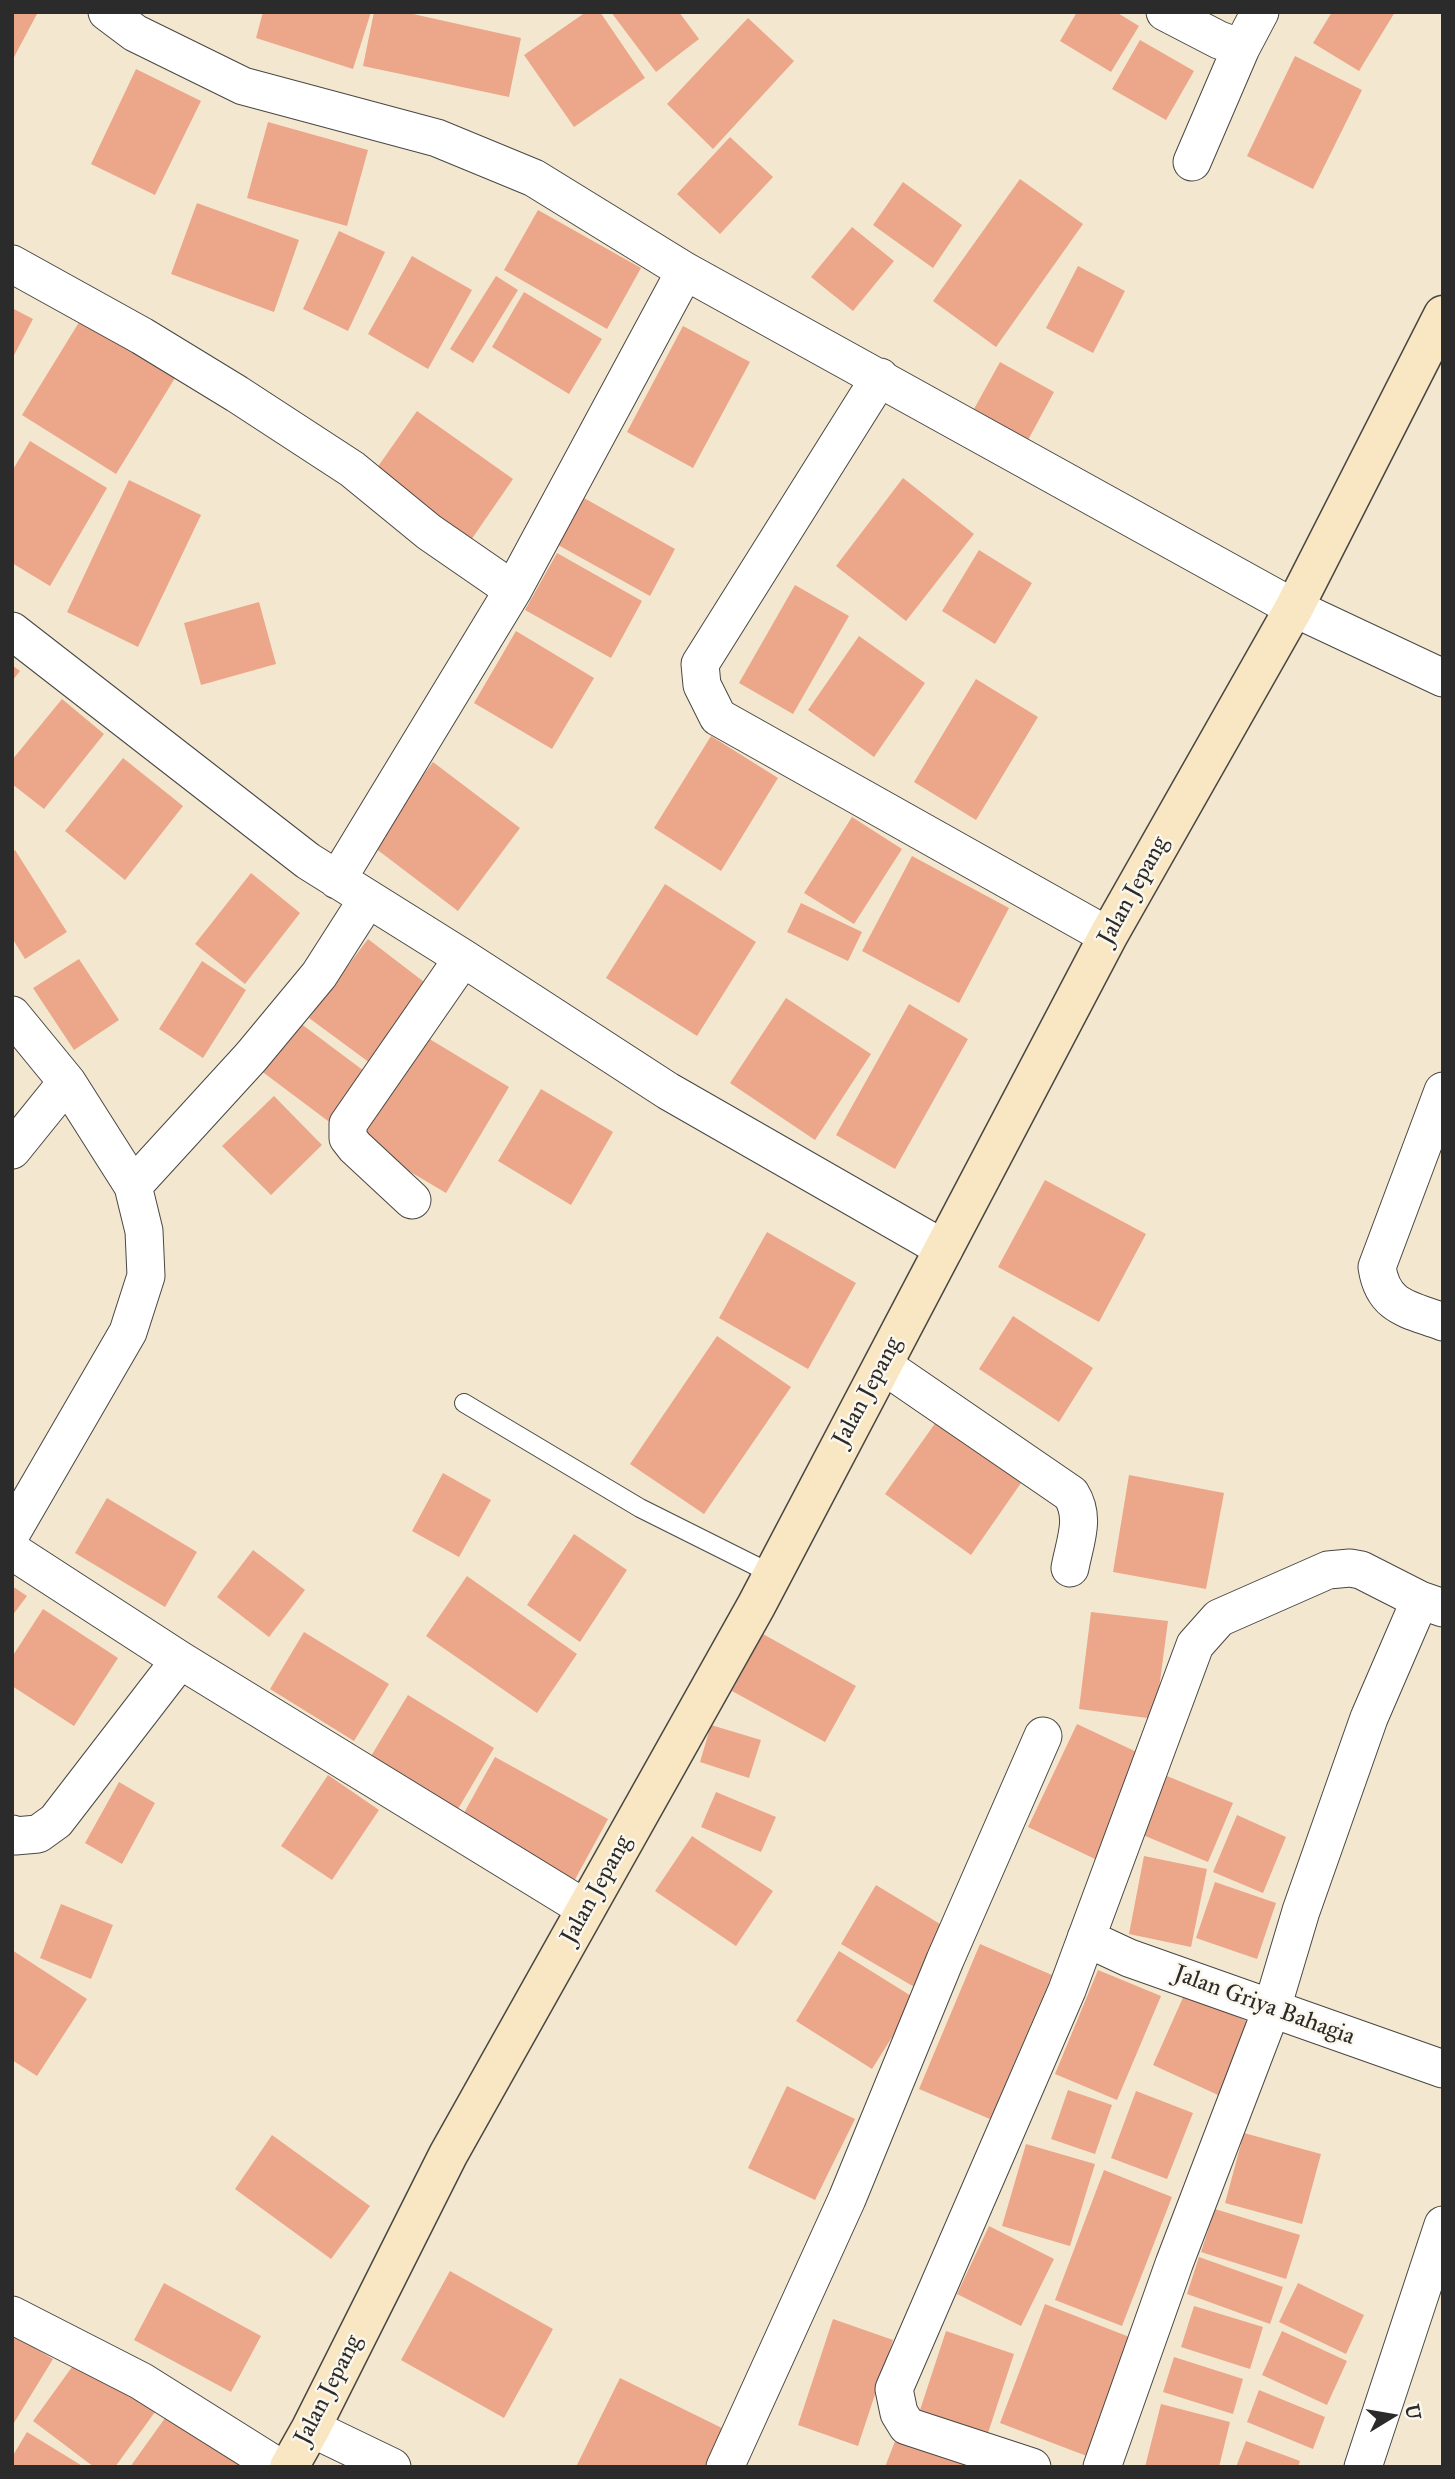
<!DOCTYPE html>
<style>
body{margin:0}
#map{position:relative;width:1455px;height:2479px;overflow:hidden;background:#f3e8cf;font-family:"IM FELL Great Primer",serif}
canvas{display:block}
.frame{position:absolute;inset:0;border:14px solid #2b2b2b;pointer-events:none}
.north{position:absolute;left:1357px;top:2381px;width:70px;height:70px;-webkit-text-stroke:5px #fbf7ec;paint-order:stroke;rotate:79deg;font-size:19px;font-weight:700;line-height:28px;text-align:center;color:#2b2b2b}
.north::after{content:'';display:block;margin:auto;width:24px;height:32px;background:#2b2b2b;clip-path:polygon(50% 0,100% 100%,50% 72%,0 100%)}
</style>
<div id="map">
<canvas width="1455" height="2479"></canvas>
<div class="frame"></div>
<div class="north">U</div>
</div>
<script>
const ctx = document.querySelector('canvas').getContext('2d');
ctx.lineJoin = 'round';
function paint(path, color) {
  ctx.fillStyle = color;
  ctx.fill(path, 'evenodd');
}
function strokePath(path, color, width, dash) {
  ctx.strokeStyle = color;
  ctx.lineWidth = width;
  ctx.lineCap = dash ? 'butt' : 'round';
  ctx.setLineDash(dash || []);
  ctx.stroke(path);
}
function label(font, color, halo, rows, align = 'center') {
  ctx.font = font + ' "IM FELL Great Primer",serif';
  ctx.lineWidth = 5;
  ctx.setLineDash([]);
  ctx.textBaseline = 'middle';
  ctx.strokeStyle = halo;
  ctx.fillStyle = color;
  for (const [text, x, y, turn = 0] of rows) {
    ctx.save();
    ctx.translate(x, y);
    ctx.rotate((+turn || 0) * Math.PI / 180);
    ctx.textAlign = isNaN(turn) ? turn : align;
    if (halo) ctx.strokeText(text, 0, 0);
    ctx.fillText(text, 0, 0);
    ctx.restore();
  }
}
paint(new Path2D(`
 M12 12H38L12 61Z
 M263 12H371L353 69 256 38Z
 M374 12H404L521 38 509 97 363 66Z
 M586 12H600L645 78 574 127 524 55Z
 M611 12H679L699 39 656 72Z
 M1077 12H1116L1139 26 1111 72 1060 41Z
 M1332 12H1395L1359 71 1313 43Z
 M748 18 794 61 713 149 667 104Z
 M1140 40 1194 71 1166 120 1112 89Z
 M1295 56 1362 90 1313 189 1247 156Z
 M136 69 201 101 155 195 91 164Z
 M268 122 368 150 347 226 247 198Z
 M730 137 773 177 720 234 677 194Z
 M1020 179 1083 224 996 347 933 301Z
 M903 182 962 225 933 268 873 225Z
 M197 203 299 240 274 312 171 274Z
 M538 210 641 268 607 329 504 270Z
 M852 227 894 261 853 311 811 277Z
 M339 231 385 252 348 331 303 309Z
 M412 256 472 290 428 369 368 334Z
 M1078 266 1125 291 1093 353 1046 328Z
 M496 276 518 290 473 363 450 349Z
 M524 292 602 339 569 394 492 347Z
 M12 308 33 319 12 359Z
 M81 319 175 378 116 474 22 415Z
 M683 326 750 362 693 468 627 432Z
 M1000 362 1054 392 1028 440 974 409Z
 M417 411 513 479 469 543 372 475Z
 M30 441 107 488 50 586 12 563V471Z
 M903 478 974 534 906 621 836 566Z
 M129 480 201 515 138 647 67 612Z
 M584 498 675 549 650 596 558 545Z
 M979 550 1032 583 995 644 942 611Z
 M557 553 642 601 611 658 525 610Z
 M795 585 849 616 793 714 739 683Z
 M259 602 276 664 201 685 184 623Z
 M516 631 594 678 552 749 474 703Z
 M859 636 925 683 874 757 808 710Z
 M12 665 20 671 12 681Z
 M976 679 1038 717 976 820 914 782Z
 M62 699 104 734 44 809 12 784V760Z
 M711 736 778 778 721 871 654 828Z
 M123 758 183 806 125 880 65 831Z
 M433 762 520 828 458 911 371 845Z
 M852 817 902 849 854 924 804 893Z
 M15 850 67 932 25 959 12 938V852Z
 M912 856 1009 908 959 1003 862 951Z
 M251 873 300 913 245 984 195 944Z
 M665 884 756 942 697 1036 606 978Z
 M801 903 862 932 848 961 787 932Z
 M368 939 428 985 370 1063 309 1018Z
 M79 959 119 1020 74 1050 33 988Z
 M202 961 246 990 203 1058 159 1029Z
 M786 998 871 1054 815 1140 730 1083Z
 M909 1004 968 1039 895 1169 836 1135Z
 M292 1017 372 1077 336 1127 256 1067Z
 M423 1035 509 1087 446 1193 360 1142Z
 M541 1089 613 1132 571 1205 498 1161Z
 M274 1096 322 1145 271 1195 222 1146Z
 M1045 1180 1146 1234 1099 1322 998 1267Z
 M767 1232 856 1283 808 1369 719 1318Z
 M1013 1316 1093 1368 1059 1422 979 1369Z
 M717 1336 791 1387 704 1514 630 1464Z
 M936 1422 1021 1483 971 1555 885 1494Z
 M443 1473 491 1500 459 1557 412 1531Z
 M1129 1475 1224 1493 1206 1589 1113 1572Z
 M107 1498 197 1552 165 1607 75 1553Z
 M574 1534 627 1570 580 1642 527 1605Z
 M253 1550 305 1590 269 1637 217 1597Z
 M467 1576 577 1654 537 1713 426 1636Z
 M12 1586 27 1596 12 1616Z
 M43 1609 118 1658 74 1726 12 1686V1657Z
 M1091 1612 1168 1621 1155 1719 1079 1709Z
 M304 1632 389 1684 354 1741 270 1689Z
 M763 1634 856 1686 825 1742 732 1691Z
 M408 1695 494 1748 455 1814 368 1761Z
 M1077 1724 1143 1755 1095 1859 1028 1827Z
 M711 1725 761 1740 749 1778 700 1762Z
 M495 1757 608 1819 572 1885 459 1822Z
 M1162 1774 1233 1803 1208 1862 1138 1833Z
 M328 1775 379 1810 332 1880 281 1846Z
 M119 1782 155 1803 122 1864 85 1843Z
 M716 1792 776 1817 761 1852 701 1827Z
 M1237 1815 1286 1837 1263 1893 1213 1872Z
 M692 1836 773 1891 736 1946 655 1891Z
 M1144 1856 1207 1869 1191 1947 1129 1934Z
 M1215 1882 1276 1903 1257 1959 1196 1938Z
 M876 1885 950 1930 916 1988 841 1944Z
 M61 1904 113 1925 91 1979 40 1958Z
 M980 1944 1052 1975 990 2119 919 2089Z
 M12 1950 87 1999 37 2076 12 2060Z
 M839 1951 916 1999 872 2069 796 2021Z
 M1098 1970 1161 1996 1117 2100 1055 2074Z
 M1185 1993 1251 2023 1218 2095 1153 2065Z
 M787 2086 855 2119 815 2200 748 2168Z
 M1068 2090 1112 2105 1095 2154 1051 2139Z
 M1136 2091 1193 2113 1167 2179 1111 2158Z
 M1244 2133 1321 2154 1302 2224 1225 2203Z
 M272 2135 370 2206 331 2259 235 2189Z
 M1026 2144 1095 2164 1070 2246 1002 2226Z
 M1104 2170 1172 2197 1122 2326 1055 2300Z
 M1215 2209 1300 2235 1286 2279 1201 2252Z
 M989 2226 1054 2259 1021 2326 957 2294Z
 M1199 2257 1283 2287 1270 2324 1187 2294Z
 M450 2271 553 2329 504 2418 401 2360Z
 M164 2283 261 2336 231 2392 134 2340Z
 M1298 2283 1364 2315 1346 2354 1279 2322Z
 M1045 2304 1137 2340 1092 2458 1000 2423Z
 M1194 2306 1263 2327 1250 2369 1181 2347Z
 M833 2319 893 2340 858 2446 798 2425Z
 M946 2331 1014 2354 988 2433 920 2410Z
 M1282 2331 1347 2361 1327 2405 1262 2375Z
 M12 2334 53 2359 12 2426Z
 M80 2356 155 2412 115 2467H94L33 2421Z
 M1174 2357 1243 2379 1233 2414 1163 2392Z
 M620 2378 726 2430 708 2467H576Z
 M1259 2390 1325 2417 1313 2449 1247 2422Z
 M175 2404 260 2467H130Z
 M1161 2404 1230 2422 1219 2467H1145Z
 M899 2431 989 2467H885Z
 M27 2432 84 2467H12V2457Z
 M1246 2441 1300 2461 1298 2467H1236Z`), '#eca68a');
const lane = new Path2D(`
 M464 1403 640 1508 772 1574`);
const street = new Path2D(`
 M107 12 135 33 243 86 437 138 534 178 685 271 1294 608 1443 678
 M1165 12 1219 40 1241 48
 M1192 162 1241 48 1260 12
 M12 264 142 336 237 394 352 469 429 532 513 590
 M880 377 700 664 702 685 718 717 1108 936
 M12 631 308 861 463 958 668 1091 944 1249
 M337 880 513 590 685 271
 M12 1015 67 1082 12 1150
 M67 1082 133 1186
 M1443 1091 1377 1267C1383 1308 1409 1309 1443 1322
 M412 1200 355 1147 348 1138V1124L463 958
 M883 1365 1071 1494C1086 1518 1075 1541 1070 1568
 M12 1532 128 1332 146 1276 144 1231 133 1186 251 1057 319 975 367 900
 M12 1551 180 1660 586 1909
 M12 1834 15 1836 38 1834 56 1821 180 1660
 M1086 1938 1129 1958 1443 2069
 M12 2315 141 2381 278 2467
 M311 2428 392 2467
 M725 2467 847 2199 945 1960 1043 1736
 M1032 2467 907 2426 899 2413 894 2389 1067 1990 1195 1645 1219 1618 1328 1570 1350 1568 1361 1570 1420 1600 1443 1608
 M1102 2467 1174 2264 1272 2008 1301 1911 1369 1718 1420 1600
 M1363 2467 1443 2225`);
const secondary = new Path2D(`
 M289 2467 311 2428 448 2155 756 1606 1108 936 1294 608 1443 315`);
strokePath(lane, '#494744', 20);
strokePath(street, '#494744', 39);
strokePath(secondary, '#494744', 41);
strokePath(lane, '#fff', 18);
strokePath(street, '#fff', 37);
strokePath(secondary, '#f9e7c3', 38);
label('24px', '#2b2b2b', '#fbf7ec', [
 ["Jalan Jepang",1134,891,-61],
 ["Jalan Jepang",868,1392,-62],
 ["Jalan Jepang",597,1890,-61],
 ["Jalan Griya Bahagia",1264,2006,20],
 ["Jalan Jepang",329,2390,-63]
]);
</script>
